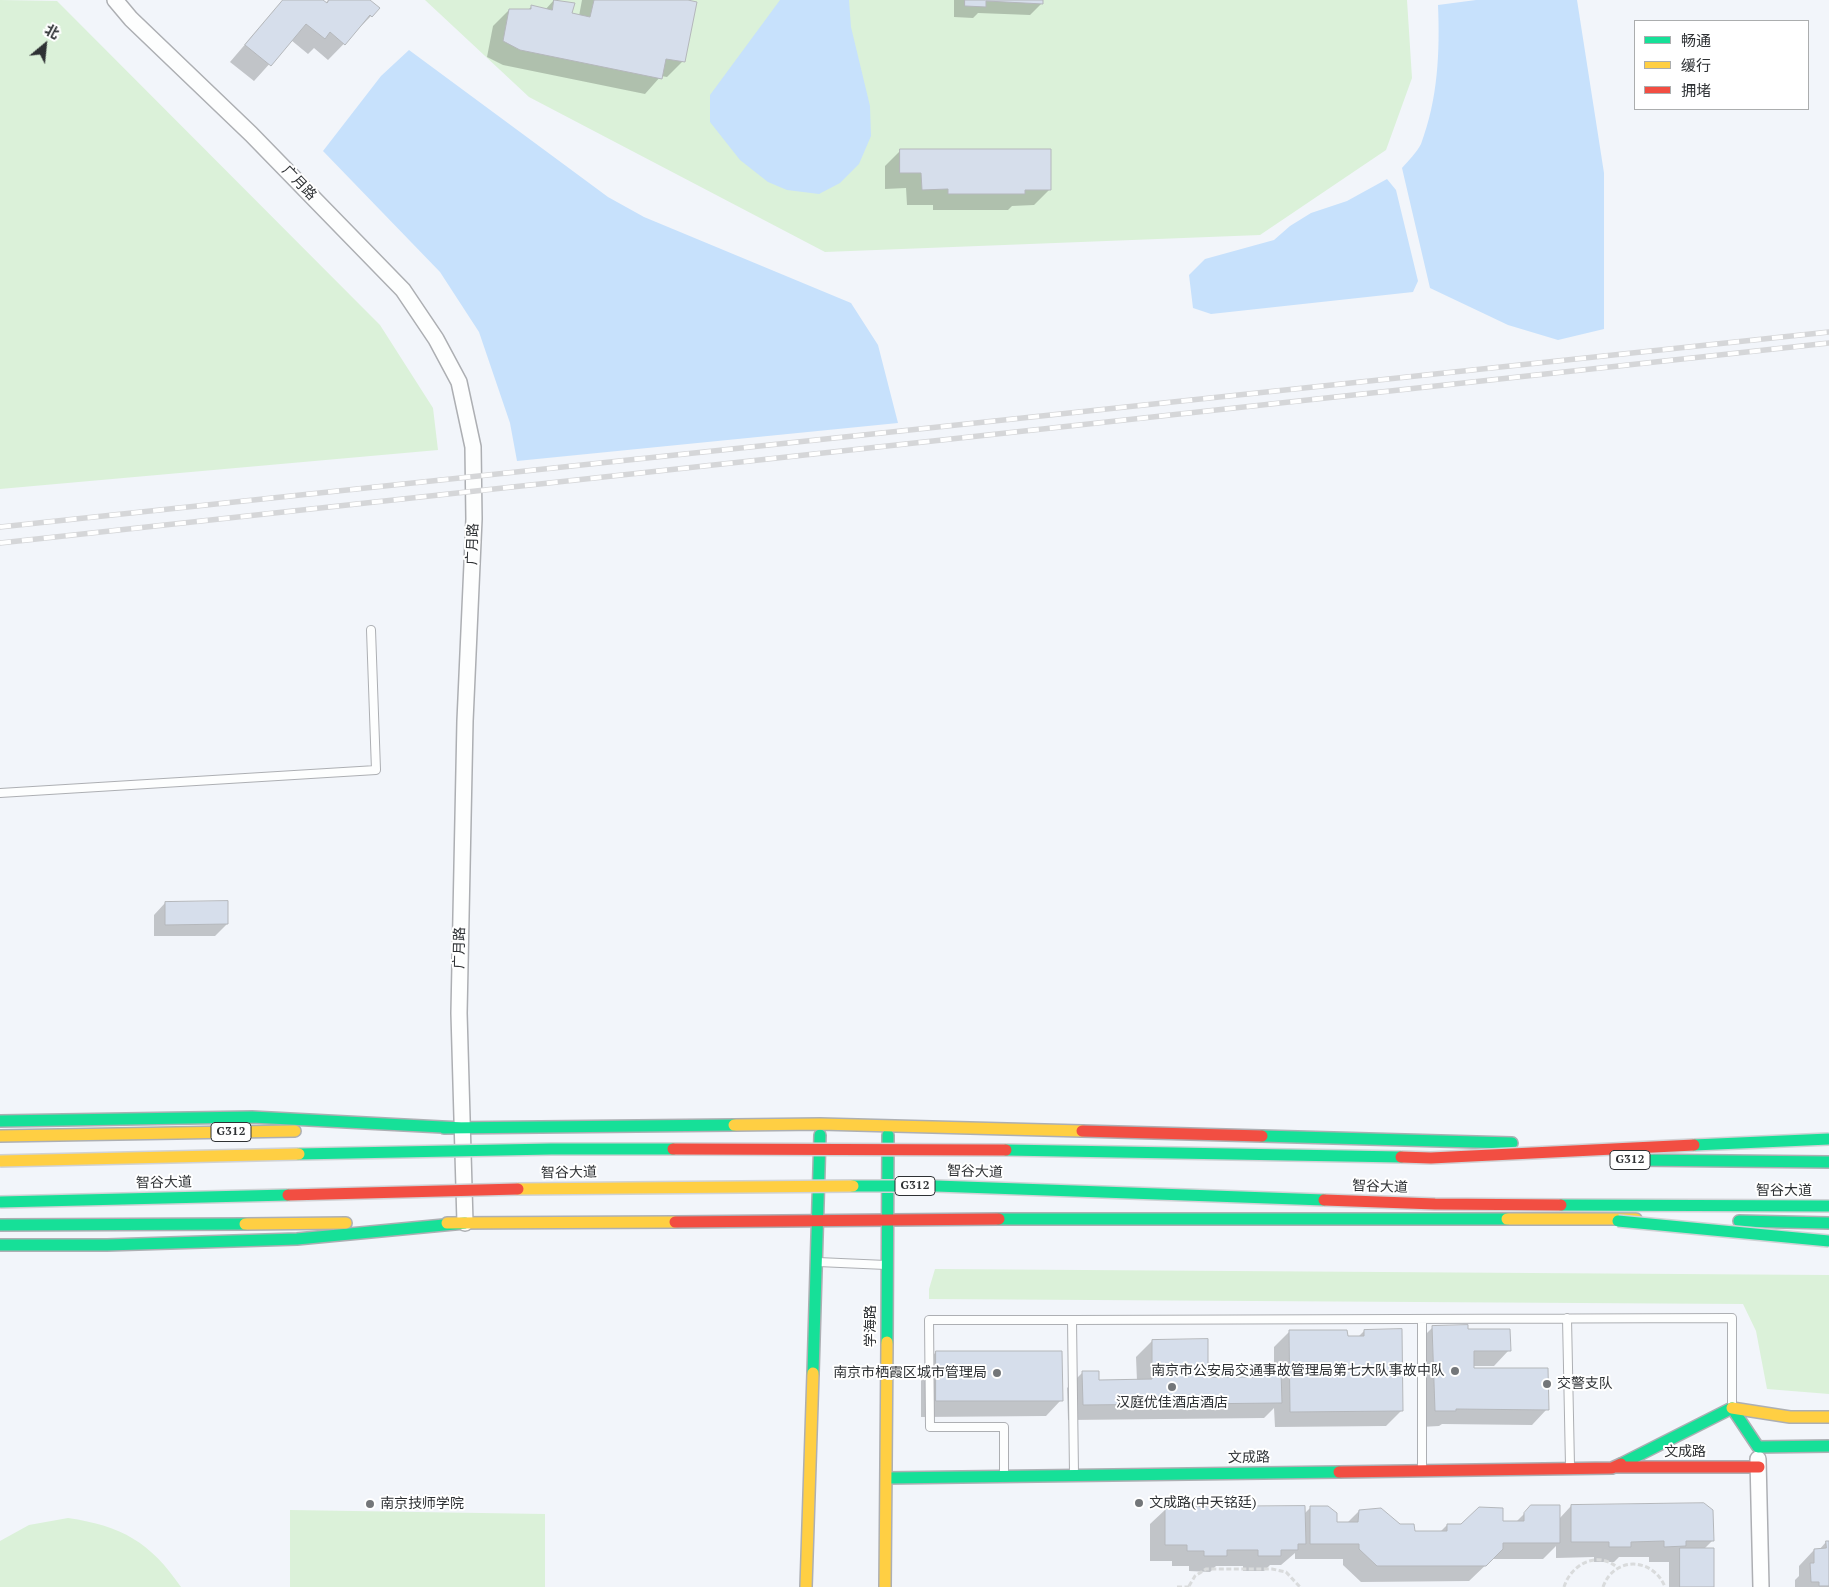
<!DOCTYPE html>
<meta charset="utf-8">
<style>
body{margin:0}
#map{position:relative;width:1829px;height:1587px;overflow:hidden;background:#f2f5fa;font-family:"PT Serif","Noto Sans SC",serif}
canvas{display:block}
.legend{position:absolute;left:1634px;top:20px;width:175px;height:90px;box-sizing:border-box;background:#fff;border:1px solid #abadae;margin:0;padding:6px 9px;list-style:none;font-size:15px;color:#2e3134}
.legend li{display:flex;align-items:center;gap:10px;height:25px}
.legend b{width:25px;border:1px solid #abadae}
.north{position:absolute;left:20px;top:20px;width:50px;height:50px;-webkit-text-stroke:4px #fff;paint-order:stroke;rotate:28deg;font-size:14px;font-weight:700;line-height:20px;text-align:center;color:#2e3134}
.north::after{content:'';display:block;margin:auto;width:18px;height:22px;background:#2e3134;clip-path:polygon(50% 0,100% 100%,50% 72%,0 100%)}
</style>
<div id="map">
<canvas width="1829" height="1587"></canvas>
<ul class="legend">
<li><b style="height:6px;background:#16e098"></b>畅通</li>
<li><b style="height:6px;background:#ffcf43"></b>缓行</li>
<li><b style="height:6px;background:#f24e42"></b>拥堵</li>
</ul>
<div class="north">北</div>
</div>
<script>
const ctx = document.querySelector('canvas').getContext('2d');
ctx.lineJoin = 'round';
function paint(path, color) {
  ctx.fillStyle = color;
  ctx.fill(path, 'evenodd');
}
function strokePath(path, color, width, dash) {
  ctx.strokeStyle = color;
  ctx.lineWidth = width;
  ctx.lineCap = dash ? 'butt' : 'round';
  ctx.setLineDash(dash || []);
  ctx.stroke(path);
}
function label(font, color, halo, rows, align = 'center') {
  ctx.font = font + ' "PT Serif","Noto Sans SC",serif';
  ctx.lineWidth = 4;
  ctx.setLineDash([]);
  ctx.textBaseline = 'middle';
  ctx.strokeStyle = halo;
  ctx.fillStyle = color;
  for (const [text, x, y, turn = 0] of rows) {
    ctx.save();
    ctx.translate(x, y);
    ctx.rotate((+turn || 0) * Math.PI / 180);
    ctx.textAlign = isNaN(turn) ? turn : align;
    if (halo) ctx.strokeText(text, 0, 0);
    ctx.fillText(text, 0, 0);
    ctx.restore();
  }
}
paint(new Path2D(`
 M0 0 57 1 380 325 433 408 438 450 0 489Z
 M425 0H1407L1412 78 1386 150 1260 235 825 252 529 97Z
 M935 1269 1829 1275V1394L1767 1389 1756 1331 1743 1304 929 1299V1289Z
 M290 1510 545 1514V1587H290Z
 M68 1518C122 1526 150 1542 181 1587H0V1541L29 1525Z`), '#dbf1d9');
paint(new Path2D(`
 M780 0H849L851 27 870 106 871 136 859 164 840 183 819 194 787 190 768 182 740 160 710 122V95Z
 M1476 0H1577L1604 173V329L1558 340 1508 325 1430 288 1402 168C1408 161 1417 152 1421 144 1438 99 1440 52 1438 5Z
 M409 50 608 197 644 217 851 303 878 345 898 423 517 461 510 423 479 332 440 272 323 151 381 76Z
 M1387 179 1396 190 1418 281 1413 292 1211 314 1193 308 1189 275 1205 259 1274 240 1290 226 1311 213 1347 201Z`), '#c7e1fc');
paint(new Path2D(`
 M283 0H321L325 4 328 0H368L371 16 328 60 314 48 308 54 291 40 254 81 230 62Z
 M554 0 571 14 579 16 582 0H682L683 61 667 77 661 76 645 94 503 65 487 57 493 26 509 10H528L531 7 545 10Z
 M954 0H1042V3L1030 15 978 13 973 18 954 17Z
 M901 150 1049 190 1034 205 1012 206 1008 210H933V205H907L906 188 885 189V166Z
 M165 903 227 924 215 936H154V915Z
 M1433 1327 1467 1330 1509 1350 1494 1366H1473V1370L1547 1409 1532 1425 1442 1424 1439 1426 1420 1427 1417 1343Z
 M1290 1331 1358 1337 1364 1331 1402 1410 1386 1426 1275 1427 1274 1408 1264 1418 1068 1420 1067 1388 1083 1372 1098 1381H1137L1136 1357 1152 1341 1207 1379 1254 1378 1260 1372H1274V1347Z
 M936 1352 1061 1400 1046 1416 921 1417V1368Z
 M1532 1506 1559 1519 1571 1506 1712 1541 1703 1550 1712 1587H1669V1562H1649V1557H1619L1614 1562H1594V1557L1556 1558V1546L1543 1559H1492L1469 1581 1361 1582 1343 1565V1559H1295V1553L1281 1565H1270L1264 1571H1243V1566H1216L1210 1572 1189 1571V1566H1172V1561H1150V1524L1166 1509 1304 1514 1311 1507 1335 1523H1347L1359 1511 1413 1533 1440 1532 1447 1525 1516 1522Z
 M1826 1542H1829V1587H1795V1580L1799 1576V1566L1814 1550H1819Z`), '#0003');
const building = new Path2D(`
 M283 0H323L327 3 329 0H370L380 8 372 17 370 15 345 45 330 32 325 39 306 24 271 66 245 45Z
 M554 0 575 3 572 13 590 17 594 0H688L697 2 685 62 666 59 662 79 520 50 503 41 509 9H531V5L552 10Z
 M965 0H1043V4L986 1V7L965 6Z
 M900 149H1051V190H1025V194H948V189L922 190 921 173H900Z
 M228 901V924L165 925V902Z
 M1468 1325V1329H1510L1511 1351H1474V1368H1548L1549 1410 1456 1409V1411H1435L1432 1326Z
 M1402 1329 1403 1411 1290 1412 1289 1330H1347L1348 1336H1364V1330Z
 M1208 1339V1377H1260L1259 1371H1281L1282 1403 1083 1405 1082 1371H1099V1380L1152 1379V1340Z
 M936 1351H1062L1063 1401H936Z
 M1704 1503 1713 1510 1714 1541H1686V1546L1664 1547V1541L1631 1542V1547H1609V1542H1571V1505Z
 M1531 1505H1560V1543H1503V1549L1486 1566H1377L1359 1549V1544H1310V1506H1328L1337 1513V1522H1358L1359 1510 1381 1508 1400 1524H1414L1415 1531H1447V1524H1461L1479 1507 1503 1508V1521H1524V1513Z
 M1305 1506 1306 1544H1298V1550H1281V1556H1258V1550H1227V1556H1204V1551H1187V1545H1165V1507Z
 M1826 1541H1829V1586H1819V1582H1811L1810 1563H1814V1549L1826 1548Z
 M1680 1548H1714V1587H1680Z`);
paint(building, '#d6deeb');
strokePath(building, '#b4b7bb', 1);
const lane = new Path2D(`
 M0 793 376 770 371 630
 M818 1262 886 1265
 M1567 1318 1570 1466
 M1422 1319V1469
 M1072 1320 1732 1318V1406
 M1004 1476V1427H930L929 1320H1072L1074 1474`);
const street = new Path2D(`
 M115 0 131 19 251 134 403 290 436 339 459 382 473 447 474 519 465 721 459 1013 465 1223
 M1758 1459 1761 1587`);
const fast = new Path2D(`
 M0 1121 252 1117 461 1128
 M444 1128 734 1125
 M1262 1136 1512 1143
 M1633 1160 1829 1162
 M999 1219H1507
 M1739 1221 1829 1223
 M0 1225 245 1224
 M0 1245H107L297 1239 465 1223
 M887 1342 888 1135
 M813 1373 820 1135
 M1621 1464 1732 1408 1758 1447 1829 1446
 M887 1478 1339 1472`);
const slow = new Path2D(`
 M734 1125 820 1124 1082 1131
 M0 1136 295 1131
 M1507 1219H1636
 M447 1223 675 1222
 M245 1224 346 1223
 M1732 1408 1790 1417H1829
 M806 1587 813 1373
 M885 1587 887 1342`);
const jam = new Path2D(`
 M1082 1131 1262 1136
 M675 1222 999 1219
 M1617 1467H1759
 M1339 1472 1612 1468 1621 1464`);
strokePath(lane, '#adafb3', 10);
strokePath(street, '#adafb3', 18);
strokePath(fast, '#adafb3', 14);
strokePath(slow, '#adafb3', 14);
strokePath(jam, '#adafb3', 14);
strokePath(new Path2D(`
 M1189 1586 1195 1576 1206 1569H1272L1286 1572 1300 1587
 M1177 1587H1189
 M1564 1587C1571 1564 1598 1550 1618 1568
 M1603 1587C1614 1556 1653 1557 1665 1587`), '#d9dbdc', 3, [5, 2.5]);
strokePath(lane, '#fdfefe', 8);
strokePath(street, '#fdfefe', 15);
strokePath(fast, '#16e098', 11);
strokePath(slow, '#ffcf43', 11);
strokePath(jam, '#f24e42', 11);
const rail = new Path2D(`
 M0 527 1829 332
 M0 543 1829 343`);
strokePath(rail, '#d5d6d8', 5.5);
strokePath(rail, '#fff', 4, [11]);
const fastBridge = new Path2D(`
 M1694 1145 1829 1139
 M1006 1150 1401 1157
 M299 1154 551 1149H673
 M853 1186H936L1324 1200
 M0 1202 288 1195
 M1561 1205 1829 1206
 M1618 1221 1829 1241`);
const slowBridge = new Path2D(`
 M0 1161 299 1154
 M518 1189 853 1186`);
const jamBridge = new Path2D(`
 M673 1149 1006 1150
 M1401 1157 1431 1158 1694 1145
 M288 1195 518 1189
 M1324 1200 1435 1204 1561 1205`);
strokePath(fastBridge, '#d0d2d5', 14, []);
strokePath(slowBridge, '#d0d2d5', 14, []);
strokePath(jamBridge, '#d0d2d5', 14, []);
strokePath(fastBridge, '#16e098', 11);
strokePath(slowBridge, '#ffcf43', 11);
strokePath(jamBridge, '#f24e42', 11);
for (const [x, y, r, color] of [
 [1455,1371,5,"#737679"],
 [997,1373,5,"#737679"],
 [1547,1384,5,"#737679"],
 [1172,1387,5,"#737679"],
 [1139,1503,5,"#737679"],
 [370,1504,5,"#737679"]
]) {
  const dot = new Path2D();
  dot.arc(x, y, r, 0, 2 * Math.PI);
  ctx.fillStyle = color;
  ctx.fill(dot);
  strokePath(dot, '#fff', 2);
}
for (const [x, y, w] of [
 [231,1132,40],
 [1630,1160,40],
 [915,1186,40]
]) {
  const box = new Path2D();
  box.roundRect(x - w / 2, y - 9.5, w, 19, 4);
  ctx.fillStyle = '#fff';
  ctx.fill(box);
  strokePath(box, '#2e3134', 1);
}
label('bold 12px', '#2e3134', null, [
 ["G312",231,1132],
 ["G312",1630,1160],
 ["G312",915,1186]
]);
label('14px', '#2e3134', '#fff', [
 ["广月路",299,183,46],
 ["广月路",473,544,-88],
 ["广月路",460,948,-89],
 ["智谷大道",975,1172,2],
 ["智谷大道",569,1173,-1],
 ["智谷大道",164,1183,-1],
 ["智谷大道",1380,1187,2],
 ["智谷大道",1784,1191],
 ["学海路",871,1326,-90],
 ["文成路",1685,1452],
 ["文成路",1249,1458,-1]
]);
label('14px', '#2e3134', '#fff', [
 ["南京市公安局交通事故管理局第七大队事故中队",1445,1371,"right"],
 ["南京市栖霞区城市管理局",987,1373,"right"],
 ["交警支队",1557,1384],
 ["汉庭优佳酒店酒店",1172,1403,"center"],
 ["文成路(中天铭廷)",1149,1503],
 ["南京技师学院",380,1504]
], 'left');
</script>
